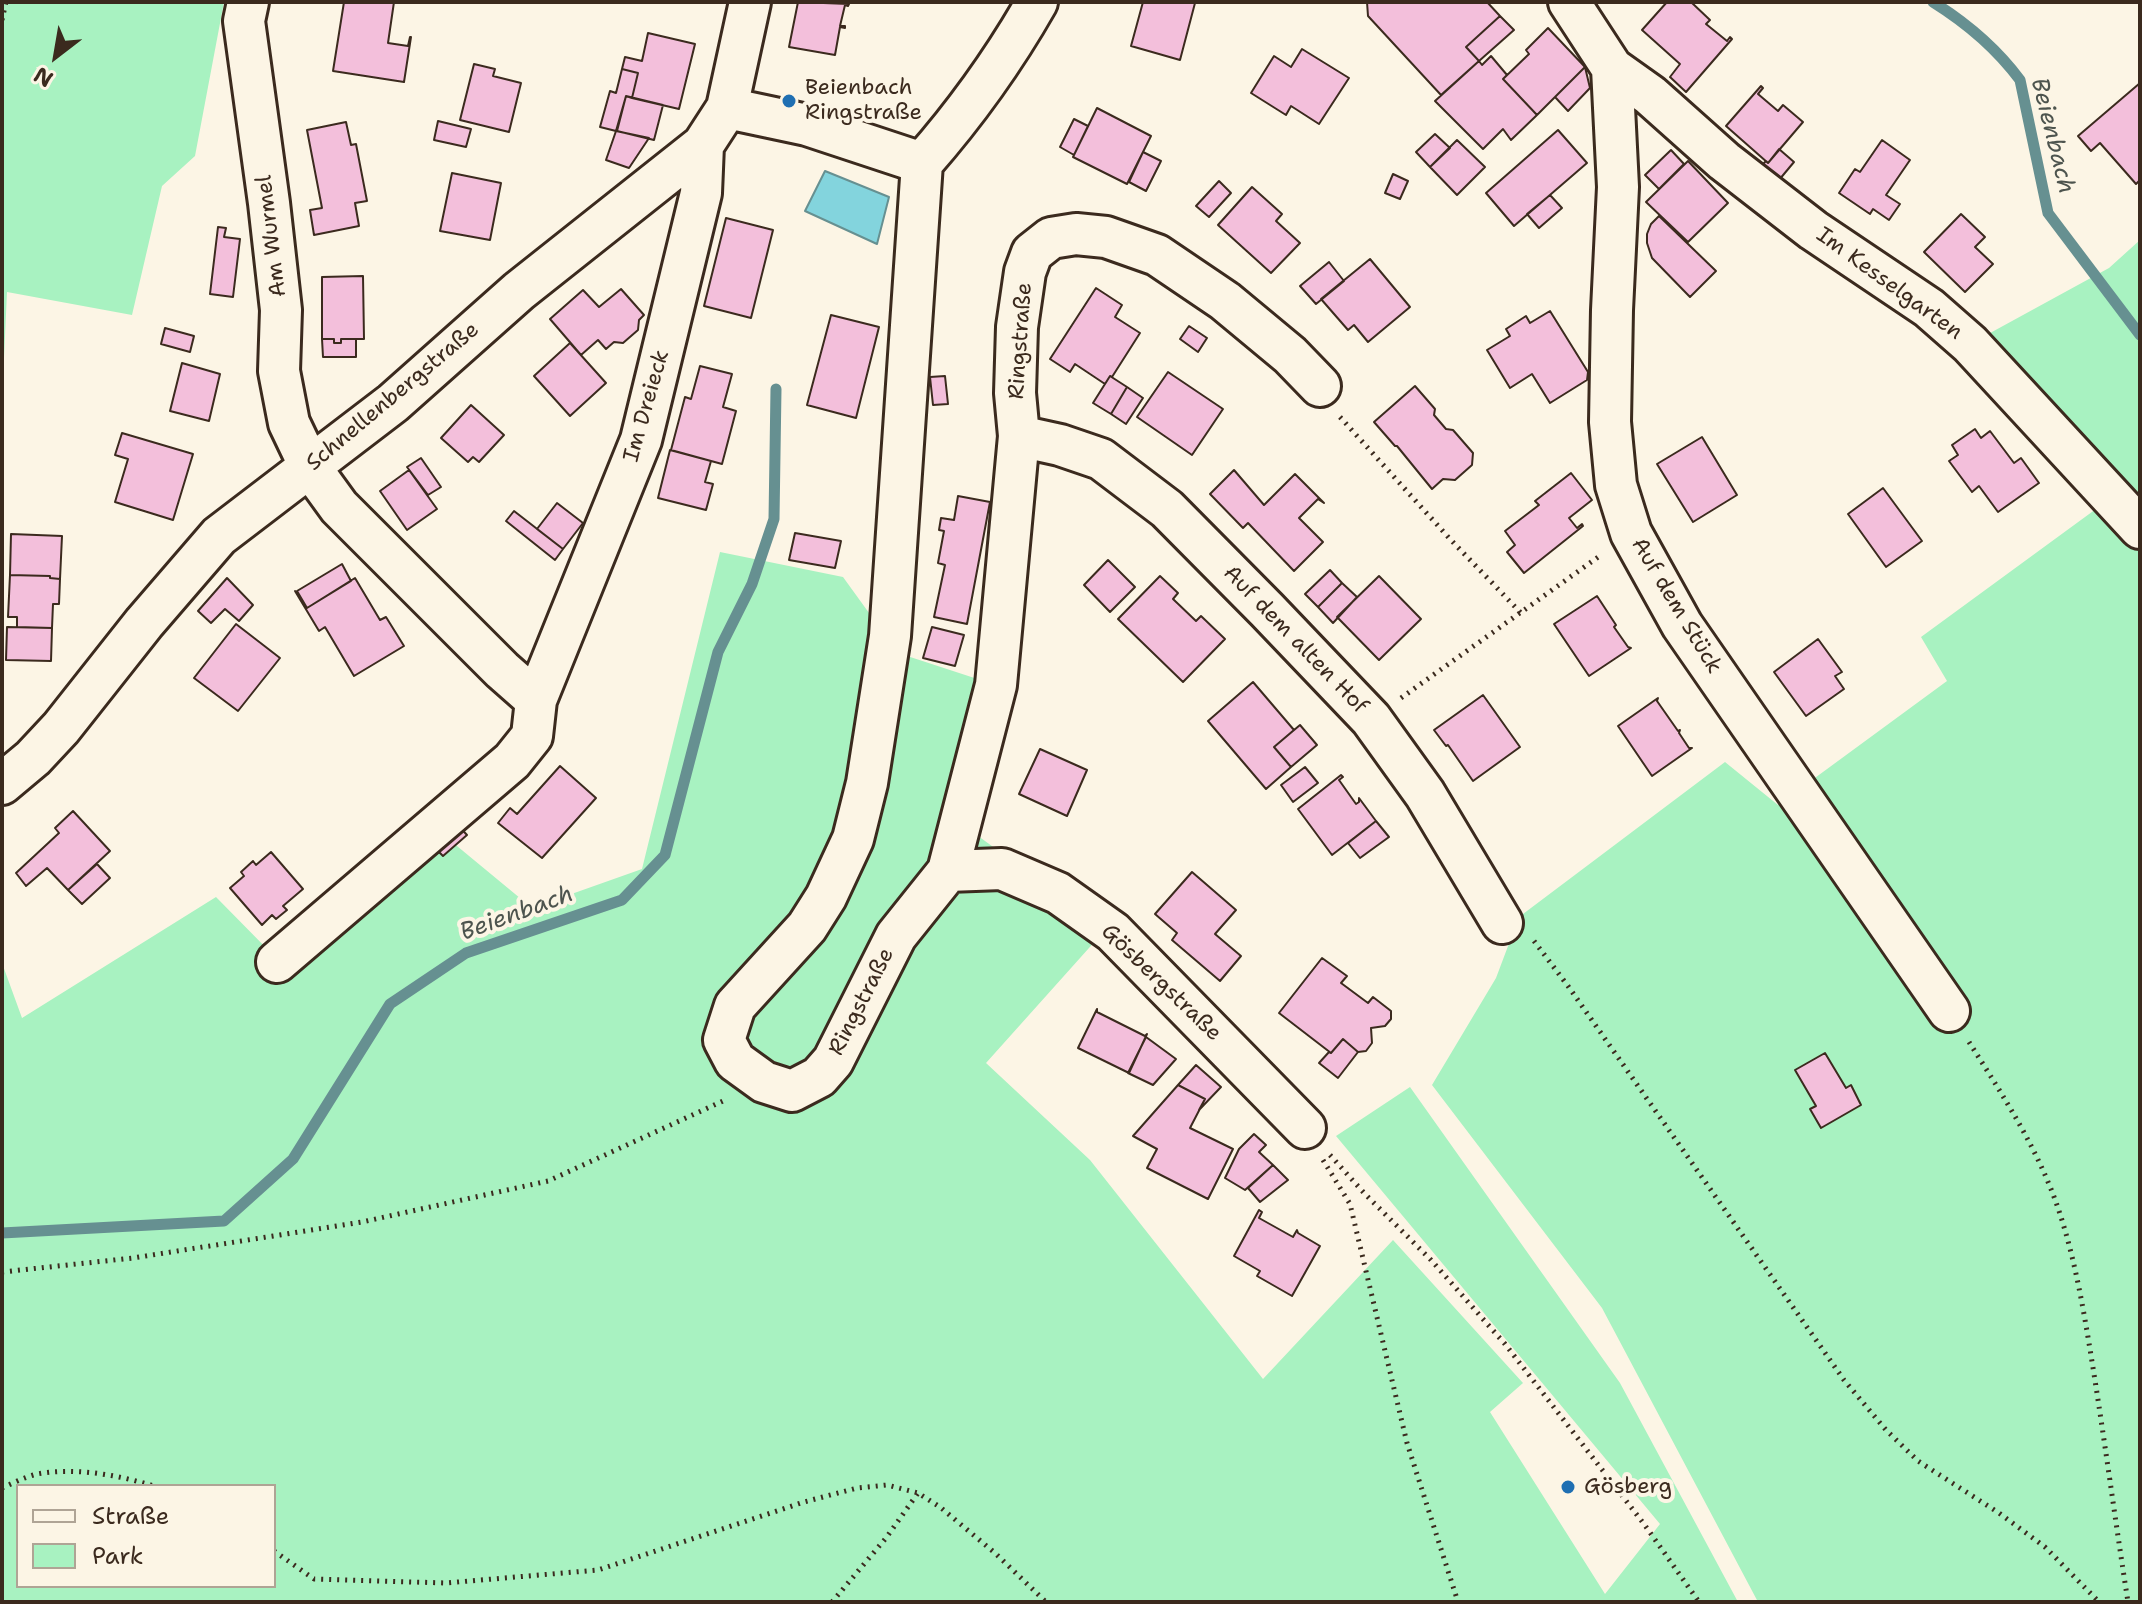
<!DOCTYPE html>
<meta charset="utf-8">
<style>
body{margin:0}
#map{position:relative;width:2142px;height:1604px;overflow:hidden;background:#fcf5e5;font-family:"Shantell Sans",sans-serif}
canvas{display:block}
.frame{position:absolute;inset:0;border:4px solid #3b2a1e;pointer-events:none}
.legend{position:absolute;left:16px;top:1484px;width:260px;height:104px;box-sizing:border-box;background:#fcf5e5;border:2px solid #afa495;margin:0;padding:10px 14px;list-style:none;font-size:24px;color:#3b2a1e}
.legend li{display:flex;align-items:center;gap:16px;height:40px}
.legend b{width:40px;border:2px solid #afa495}
.north{position:absolute;left:16px;top:16px;width:80px;height:80px;-webkit-text-stroke:6px #fcf5e5;paint-order:stroke;rotate:211deg;font-size:22px;font-weight:700;line-height:32px;text-align:center;color:#3b2a1e}
.north::after{content:'';display:block;margin:auto;width:28px;height:36px;background:#3b2a1e;clip-path:polygon(50% 0,100% 100%,50% 72%,0 100%)}
</style>
<div id="map">
<canvas width="2142" height="1604"></canvas>
<div class="frame"></div>
<ul class="legend">
<li><b style="height:10px;background:#fcf5e5"></b>Straße</li>
<li><b style="height:22px;background:#a8f2c1"></b>Park</li>
</ul>
<div class="north">N</div>
</div>
<script>
const ctx = document.querySelector('canvas').getContext('2d');
ctx.lineJoin = 'round';
function paint(path, color) {
  ctx.fillStyle = color;
  ctx.fill(path, 'evenodd');
}
function strokePath(path, color, width, dash) {
  ctx.strokeStyle = color;
  ctx.lineWidth = width;
  ctx.lineCap = dash ? 'butt' : 'round';
  ctx.setLineDash(dash || []);
  ctx.stroke(path);
}
function label(font, color, halo, rows, align = 'center') {
  ctx.font = font + ' "Shantell Sans",sans-serif';
  ctx.lineWidth = 8;
  ctx.setLineDash([]);
  ctx.textBaseline = 'middle';
  ctx.strokeStyle = halo;
  ctx.fillStyle = color;
  for (const [text, x, y, turn = 0] of rows) {
    ctx.save();
    ctx.translate(x, y);
    ctx.rotate((+turn || 0) * Math.PI / 180);
    ctx.textAlign = isNaN(turn) ? turn : align;
    if (halo) ctx.strokeText(text, 0, 0);
    ctx.fillText(text, 0, 0);
    ctx.restore();
  }
}
paint(new Path2D(`
 M2 2H224L195 156 162 186 132 315 7 292 2 402Z
 M2140 240V1602H1758L1602 1308 1432 1085 1496 978 1519 917 1725 762 1778 805 1947 681 1921 637 2111 498 1970 344 2109 268Z
 M720 552 843 577 898 653 1005 688 974 833 1106 929 986 1063 1090 1160 1263 1379 1393 1240 1523 1383 1490 1412 1605 1594 1660 1524 1336 1136 1410 1087 1620 1383 1738 1602H2V963L22 1018 216 897 278 960 434 827 532 908 642 869ZM18 1486H274V1586H18Z`), '#a8f2c1');
const water = new Path2D(`
 M825 171 889 197 877 244 805 211Z`);
paint(water, '#83d4dd');
strokePath(water, '#669091', 2);
strokePath(new Path2D(`
 M1933 2C1965 22 1997 49 2020 80L2048 213 2140 335
 M2 1233 224 1221 293 1159 390 1004 466 953 622 900 665 855 718 652 752 584 774 519 776 389`), '#669091', 11);
const building = new Path2D(`
 M344 2H394L388 43 408 46 410 37H411L404 82 333 71Z
 M798 2 849 4 848 6 845 5 840 26H845V28L840 27 835 55 789 47Z
 M1143 2 1195 3 1180 60 1131 46Z
 M1367 2H1487L1500 16 1466 47 1479 61 1441 95 1368 16Z
 M1667 2H1691L1710 20 1706 24 1727 41 1730 37 1732 39 1686 92 1670 77 1680 64 1642 30Z
 M1500 16 1514 30 1479 61 1466 47Z
 M1548 28 1585 67 1537 115 1503 79 1529 54 1526 50Z
 M648 33 695 44 679 109 632 98 638 73 622 69 625 57 642 61Z
 M1302 49 1349 78 1319 124 1291 106 1286 115 1251 93 1274 56 1291 67Z
 M1491 56 1507 75 1503 79 1537 115 1511 140 1503 129 1483 149 1435 101 1479 61 1482 65Z
 M474 64 495 69 493 76 521 83 509 132 460 120Z
 M1585 67 1590 88 1568 111 1555 97Z
 M622 69 638 73 632 98 626 96 616 131 600 127 610 91 616 93Z
 M2140 83V180L2136 184 2100 143 2091 151 2078 136Z
 M1761 86 1763 88 1758 94 1778 111 1783 105 1803 122 1768 163 1726 126Z
 M626 96 663 105 654 140 617 131Z
 M1097 108 1151 136 1127 184 1073 157Z
 M1074 119 1088 126 1074 155 1060 147Z
 M438 121 471 129 466 147 434 140Z
 M346 122 351 145 356 144 367 201 355 203 359 226 314 235 310 210 322 208 307 130Z
 M1558 130 1587 163 1514 226 1486 193Z
 M616 131 649 138 629 168 606 160Z
 M1435 134 1450 148 1430 167 1416 152Z
 M1457 140 1485 167 1457 195 1430 167Z
 M1882 140 1910 160 1886 195 1900 204 1889 220 1873 209 1870 214 1839 193 1855 169 1860 172Z
 M1779 149 1794 162 1779 180 1762 165 1766 161 1768 163Z
 M1671 150 1684 164 1659 189 1645 175Z
 M1143 152 1161 161 1146 191 1129 182Z
 M1688 161 1728 203 1688 242 1646 202Z
 M452 173 501 183 490 240 440 231Z
 M1393 174 1408 181 1400 199 1385 193Z
 M1219 181 1231 193 1209 217 1196 206Z
 M1252 187 1282 214 1276 221 1300 243 1271 273 1218 225Z
 M1550 195 1562 208 1539 228 1527 214Z
 M1961 214 1985 237 1975 247 1993 264 1965 292 1924 252Z
 M1659 216 1716 271 1690 297 1652 258 1647 243V234L1651 224Z
 M726 218 773 230 751 318 704 306Z
 M218 227 226 228 224 237 240 239 233 297 210 294Z
 M1370 259 1410 307 1368 342 1354 325 1348 330 1321 299Z
 M1329 262 1344 281 1316 304 1300 286Z
 M363 276 364 339H341V343H334V339H322V277Z
 M1096 288 1122 305 1115 317 1140 333 1112 377 1110 376 1105 384 1075 364 1070 372 1050 359Z
 M621 289 644 315 639 320 638 330 623 343 614 342 606 349 598 340 581 355 550 319 583 290 599 307Z
 M1550 311 1588 372 1587 380 1550 403 1532 374 1510 388 1487 350 1510 336 1506 329 1526 316 1530 323Z
 M831 315 879 327 856 418 807 405Z
 M1189 326 1207 338 1198 352 1180 339Z
 M165 328 194 336 190 352 161 344Z
 M322 339H334V343H341V339H356V357H323Z
 M570 343 606 383 570 416 534 376Z
 M182 363 220 374 209 421 170 411Z
 M700 366 732 374 723 407 736 411 722 464 671 450 685 397 691 399Z
 M1168 372 1223 409 1192 455 1137 417Z
 M945 376 948 404 933 405 930 377Z
 M1110 376 1127 387 1111 414 1093 403Z
 M1415 386 1435 409 1434 415 1446 429 1453 430 1473 453 1472 465 1455 480 1443 479 1432 489 1397 446H1395L1374 422Z
 M1127 387 1143 398 1126 424 1111 414Z
 M471 405 504 435 479 462 473 457 468 462 441 438Z
 M1975 429 1981 438 1990 431 2014 463 2021 458 2039 483 1998 512 1979 486 1972 492 1949 461 1958 455 1952 445Z
 M122 433 193 454 173 520 115 502 128 459 115 455Z
 M1702 437 1737 495 1693 522 1657 464Z
 M670 450 711 461 705 482 713 484 706 510 658 498Z
 M421 458 441 487 428 495 407 467Z
 M409 470 437 509 407 530 380 491Z
 M1234 470 1264 505 1295 474 1324 503 1318 499 1299 518 1323 542 1294 571 1248 523 1243 528 1210 494Z
 M1571 473 1592 500 1569 518 1577 528 1582 524 1583 526 1524 573 1507 552 1515 545 1505 531 1539 505 1535 501Z
 M1883 488 1922 541 1886 567 1848 514Z
 M958 496 990 502 967 624 934 617 945 565 938 563 944 531 939 530 941 518 954 520Z
 M557 503 583 523 563 549 537 529Z
 M514 511 563 549 555 560 506 521Z
 M795 533 841 541 835 568 789 560Z
 M11 534 62 536 60 579 50 578V576L10 575Z
 M1108 560 1135 587 1110 612 1084 585Z
 M342 564 351 581 307 608 297 591Z
 M1330 570 1342 583 1318 607 1305 594Z
 M10 575 50 576V578L60 579 59 604H53L52 628 17 627V617H8Z
 M1160 576 1178 593 1173 599 1196 621 1201 616 1225 639 1183 682 1118 619Z
 M1379 576 1421 619 1379 660 1337 617Z
 M227 578 253 605 239 621 225 609 211 623 198 611Z
 M355 578 380 620 386 617 404 646 354 676 325 627 319 631 295 591 307 608Z
 M1342 583 1357 597 1333 623 1318 607Z
 M1597 596 1616 625 1614 627 1628 647 1631 648 1589 676 1554 624Z
 M236 624 280 658 238 711 194 678Z
 M7 627 52 628 51 661 6 660Z
 M932 627 964 635 955 666 923 658Z
 M1818 639 1842 672 1835 676 1844 689 1806 716 1774 672Z
 M1253 682 1294 730 1274 747 1291 767 1266 789 1208 721Z
 M1483 695 1520 747 1473 781 1448 745 1446 746 1434 730Z
 M1658 698 1657 701 1678 731 1680 730 1679 733 1689 748H1692L1652 776 1618 726Z
 M1300 725 1317 745 1291 767 1274 747Z
 M1040 749 1087 770 1067 816 1019 794Z
 M560 766 596 798 542 858 498 823 510 808 517 814Z
 M1305 767 1318 783 1293 802 1281 785Z
 M1341 775 1343 777 1339 780 1356 804 1359 802V798L1376 821 1332 855 1298 809Z
 M73 811 110 851 68 890 47 868 26 886 16 873 59 833 55 828Z
 M1376 821 1389 837 1360 858 1348 843Z
 M456 823 467 835 443 856 432 845Z
 M271 852 303 889 283 906 287 910 276 919 272 915 262 925 230 888 244 876 241 872 253 861 256 865Z
 M97 864 110 878 82 904 68 890Z
 M1192 872 1236 910 1215 934 1241 956 1220 981 1172 940 1177 933 1155 914Z
 M1322 958 1347 976 1341 983 1368 1003 1373 997 1391 1011V1019L1385 1026 1371 1028 1372 1043 1366 1051 1358 1052 1343 1039 1331 1053 1279 1013Z
 M1097 1009V1012L1145 1036 1147 1034 1129 1073 1078 1048Z
 M1146 1037 1176 1059 1153 1085 1128 1073Z
 M1343 1039 1358 1052 1338 1078 1319 1063 1329 1052 1331 1053Z
 M1825 1053 1846 1088 1851 1085 1861 1105 1821 1128 1810 1109 1816 1106 1795 1070Z
 M1196 1065 1221 1087 1199 1110 1205 1099 1178 1085Z
 M1178 1085 1205 1099 1190 1128 1233 1149 1208 1199 1147 1168 1157 1149 1133 1136Z
 M1254 1134 1266 1145 1259 1152 1273 1165 1245 1190 1225 1178 1239 1149Z
 M1273 1165 1288 1180 1260 1202 1248 1188Z
 M1259 1210 1262 1212 1259 1218 1293 1237 1297 1230 1298 1233 1320 1246 1292 1296 1257 1276 1260 1271 1234 1256Z`);
paint(building, '#f3bfdb');
strokePath(building, '#3b2a1e', 2);
const street = new Path2D(`
 M248 2 244 21 269 203 281 310 279 371 289 423 310 467 339 507 502 670 536 700
 M1037 2C1004 60 966 113 922 163L890 636 867 783 853 839 826 897 807 927 735 1006 724 1040 735 1061 764 1082 792 1091 819 1077 833 1061 896 936 948 871 996 685 1019 436 1015 393 1017 327 1025 272 1032 253 1051 238 1076 234 1106 237 1157 255 1225 301 1290 355 1320 386
 M1569 2 1612 68 1618 187 1612 310 1610 422 1616 485 1631 533 1682 625 1949 1011
 M1612 68 1650 95 1724 161 1813 230 1929 308 1970 344 2140 528
 M727 108 807 125 922 163
 M1019 436 1060 445 1101 459 1167 509 1267 610 1371 719 1425 794 1502 923
 M2 784 33 758 61 728 144 623 219 536 393 403 519 291 703 145 727 108 750 2
 M948 871 1002 869 1058 893 1113 932 1305 1128
 M277 962 512 761 532 736 536 700 641 440 701 193 703 145`);
strokePath(street, '#3b2a1e', 46);
strokePath(new Path2D(`
 M2 20 6 2
 M1340 417 1450 539 1521 613
 M1401 698 1601 555
 M1534 941 1568 986 1844 1380 1886 1430 1918 1461 1999 1513 2045 1547 2099 1602
 M1969 1042C2002 1094 2038 1149 2058 1208 2076 1261 2085 1318 2094 1374 2106 1450 2116 1526 2128 1602
 M1330 1155 1365 1194 1431 1260 1505 1344 1644 1524 1699 1602
 M1323 1160 1350 1204 1407 1443 1458 1602
 M2 1272 133 1258 362 1222 548 1181 723 1101
 M2 1488C13 1483 25 1477 37 1474 75 1467 118 1475 154 1486
 M274 1551 314 1579 446 1583 598 1570 804 1502 857 1488 887 1485 918 1493 940 1507 995 1553 1046 1602
 M832 1602 886 1538 918 1493`), '#3b2a1e', 5, [2, 6]);
strokePath(street, '#fcf5e5', 40);
for (const [x, y, r, color] of [
 [789,101,8,"#1f6fb2"],
 [1568,1487,8,"#1f6fb2"]
]) {
  const dot = new Path2D();
  dot.arc(x, y, r, 0, 2 * Math.PI);
  ctx.fillStyle = color;
  ctx.fill(dot);
  strokePath(dot, '#fcf5e5', 3);
}
label('22px', '#3b2a1e', '#fcf5e5', [
 ["Beienbach",805,88],
 ["Ringstraße",805,113],
 ["Gösberg",1584,1487]
], 'left');
label('22px', '#3b2a1e', '#fcf5e5', [
 ["Am Wurmel",272,236,-97],
 ["Im Kesselgarten",1889,284,36],
 ["Ringstraße",1021,341,-86],
 ["Schnellenbergstraße",393,397,-40],
 ["Im Dreieck",647,406,-74],
 ["Auf dem Stück",1676,606,59],
 ["Auf dem alten Hof",1295,640,46],
 ["Gösbergstraße",1161,983,44],
 ["Ringstraße",862,1002,-63]
]);
label('italic 24px', '#4d544e', '#fcf5e5', [
 ["Beienbach",2052,136,76],
 ["Beienbach",517,914,-20]
]);
</script>
